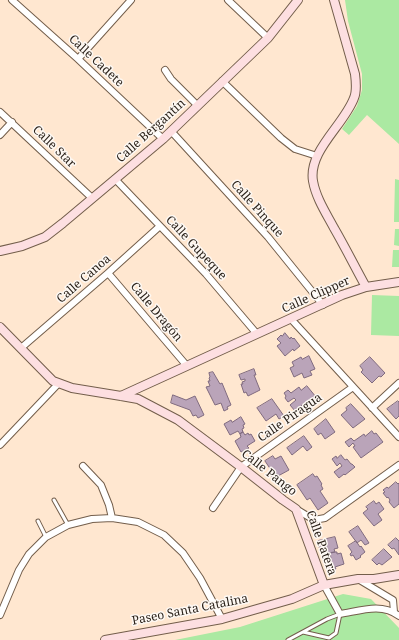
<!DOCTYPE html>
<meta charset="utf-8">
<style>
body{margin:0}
canvas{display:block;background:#ffe7d0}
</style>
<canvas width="399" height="640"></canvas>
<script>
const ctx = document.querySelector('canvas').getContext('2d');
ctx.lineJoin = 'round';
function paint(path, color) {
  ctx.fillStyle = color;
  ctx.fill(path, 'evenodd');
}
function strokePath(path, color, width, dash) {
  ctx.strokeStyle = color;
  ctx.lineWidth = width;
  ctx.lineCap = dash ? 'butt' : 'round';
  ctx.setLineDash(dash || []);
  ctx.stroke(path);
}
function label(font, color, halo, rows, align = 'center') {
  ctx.font = font + ' "Noto Serif",serif';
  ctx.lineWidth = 3;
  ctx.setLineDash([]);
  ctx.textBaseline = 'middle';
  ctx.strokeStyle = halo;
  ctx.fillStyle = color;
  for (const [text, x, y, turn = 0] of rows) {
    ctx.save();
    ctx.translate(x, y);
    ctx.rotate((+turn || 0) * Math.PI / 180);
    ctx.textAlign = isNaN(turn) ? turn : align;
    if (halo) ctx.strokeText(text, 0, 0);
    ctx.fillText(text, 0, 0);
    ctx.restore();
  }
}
paint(new Path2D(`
 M345 0H399V144L367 115 349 135 342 129 357 106 362 90V74L348 21Z
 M395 179 399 180V222H394Z
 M395 229H399V246L394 245Z
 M393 250H399V267H392Z
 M372 295 399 296V336L371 335Z
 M343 594 371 599 399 628V640H175L240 627Z`), '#abe9a2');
const building = new Path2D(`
 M285 333 290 339 291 337 293 339 294 338 300 346 294 351 293 349 285 356 277 346 281 343 277 339 281 335 282 336Z
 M309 356 315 369 310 371 312 375 304 378 302 373 294 377 290 368 294 366 292 362 301 357 302 359Z
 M370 357 385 373 381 377 379 376 372 383 361 372 363 370 360 366Z
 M254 369 256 375H254L260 390 248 396 246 392 244 393 241 384H243L242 382 245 381V379L241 380 239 375Z
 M213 372 220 384 222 383 231 405 227 407 228 409 224 411 221 403 215 405 206 387 210 386 208 381H210L209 378 210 377 209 373Z
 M307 386 316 397 304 407 302 405 295 411 290 405 296 400 294 398 288 402 285 398 286 396 284 393 288 390 291 393 299 387 301 390Z
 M173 395 186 400 195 396 204 415 198 418 196 415 193 416 190 410 171 403Z
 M272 399 284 416 279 419 276 414 266 421 257 408Z
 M398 401 399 402V416L396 419 387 409Z
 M351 404 365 419 353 428 341 415 347 410 346 408Z
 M241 417 245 424 243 425 244 428 242 429 243 432 240 434 238 431 230 435 224 424 231 420 232 422Z
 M326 419 335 432 325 439 321 433 318 435 314 429Z
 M372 431 374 434 376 433 383 442 361 458 353 447 355 446 353 443 349 447 345 442 351 438 354 441 364 434 365 436Z
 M243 432 245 435 248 433 249 435 251 434 255 441 247 446 249 448 241 452 235 441 241 437 240 434Z
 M304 436 312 447 307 451 303 446 292 455 287 448Z
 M341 455 345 460 347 459 351 464H352L355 467 345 475 344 474 339 478 334 472 342 466 340 463 337 466 332 459 336 456 337 458Z
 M273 456 275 459 281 456 289 470 278 476 277 474 272 477 269 471 271 470 265 461Z
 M313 474 315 477 317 476 322 484 321 485 323 489 320 491 328 503 318 510 310 498 307 500 297 485Z
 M396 482 398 484 399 483V504L394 508 389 502 390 500 388 497 387 498 383 493 385 492 383 490 387 487 388 488Z
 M374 501 376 504 379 502 384 509 378 514 382 520 374 526 363 513 368 509 366 507Z
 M358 526 369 543 365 545 361 540 357 543 349 532Z
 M335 537 338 548 334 549 335 552 327 554 326 549 320 551 318 541Z
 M396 538 399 541V555L394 548 392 549 388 545Z
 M356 541 360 547 361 546 365 552 360 556 361 557 356 560 353 555 351 556 350 554 352 552 348 546Z
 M384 549 392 557 382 565 379 563 377 565 372 560Z
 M335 552H337V554L341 553 344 564 335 567 336 569 328 571 325 560 331 559 330 553Z`);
paint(building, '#baa4b9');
strokePath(building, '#806b7f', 1);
const lane = new Path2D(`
 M54 500 68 525
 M38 521 46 537
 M303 632 329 638 336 633 340 614
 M288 640 327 619 340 614`);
const street = new Path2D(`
 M12 0 78 59 163 139
 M228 0 268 38
 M78 59 131 0
 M165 70 171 79 197 105
 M222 81 281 138 295 149 317 156
 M0 112 92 198
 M171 131 268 237 323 305
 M0 135 12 122
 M115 179 206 274 257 334
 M108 273 187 366
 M291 319 399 437
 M21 348 108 273 160 226
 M372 408 399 383
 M0 445 59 383
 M83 466 101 485 109 505 112 518
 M213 508 241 467 353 387
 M296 509 314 520 325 518 399 465
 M358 579 393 600 394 612
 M324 585 340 614C359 611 382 602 399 616
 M0 615 19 570 29 554 46 537 68 525 92 519 112 518 138 522 164 535 183 553 200 578 222 619`);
const secondary = new Path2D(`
 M334 0 355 74C356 82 357 91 354 98 344 125 308 151 313 181 316 198 326 213 334 228 345 247 355 267 366 287
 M0 251 22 246 45 237 63 223 163 139 268 38 298 0
 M0 327 53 381 72 388 121 396 138 399 178 420 241 467 283 500 296 509 324 585
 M121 396 342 295 366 287 399 282
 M105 640 222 619 292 599 324 585 358 579H374L399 575`);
strokePath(lane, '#735e4b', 5);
strokePath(street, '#735e4b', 8);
strokePath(secondary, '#735e4b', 10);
strokePath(lane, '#fff', 3);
strokePath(street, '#fff', 6);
strokePath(secondary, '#fddfe1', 8);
label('12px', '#281f17', '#fdf8f3', [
 ["Calle Cadete",96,61,43],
 ["Calle Bergantín",151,131,-42],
 ["Calle Star",54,147,44],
 ["Calle Pinque",257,209,48],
 ["Calle Gupeque",196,248,47],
 ["Calle Canoa",84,279,-41],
 ["Calle Clipper",316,295,-24],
 ["Calle Dragón",156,312,50],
 ["Calle Piragua",290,418,-35],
 ["Calle Pango",269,473,38],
 ["Calle Patera",321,543,70],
 ["Paseo Santa Catalina",190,610,-11]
]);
</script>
